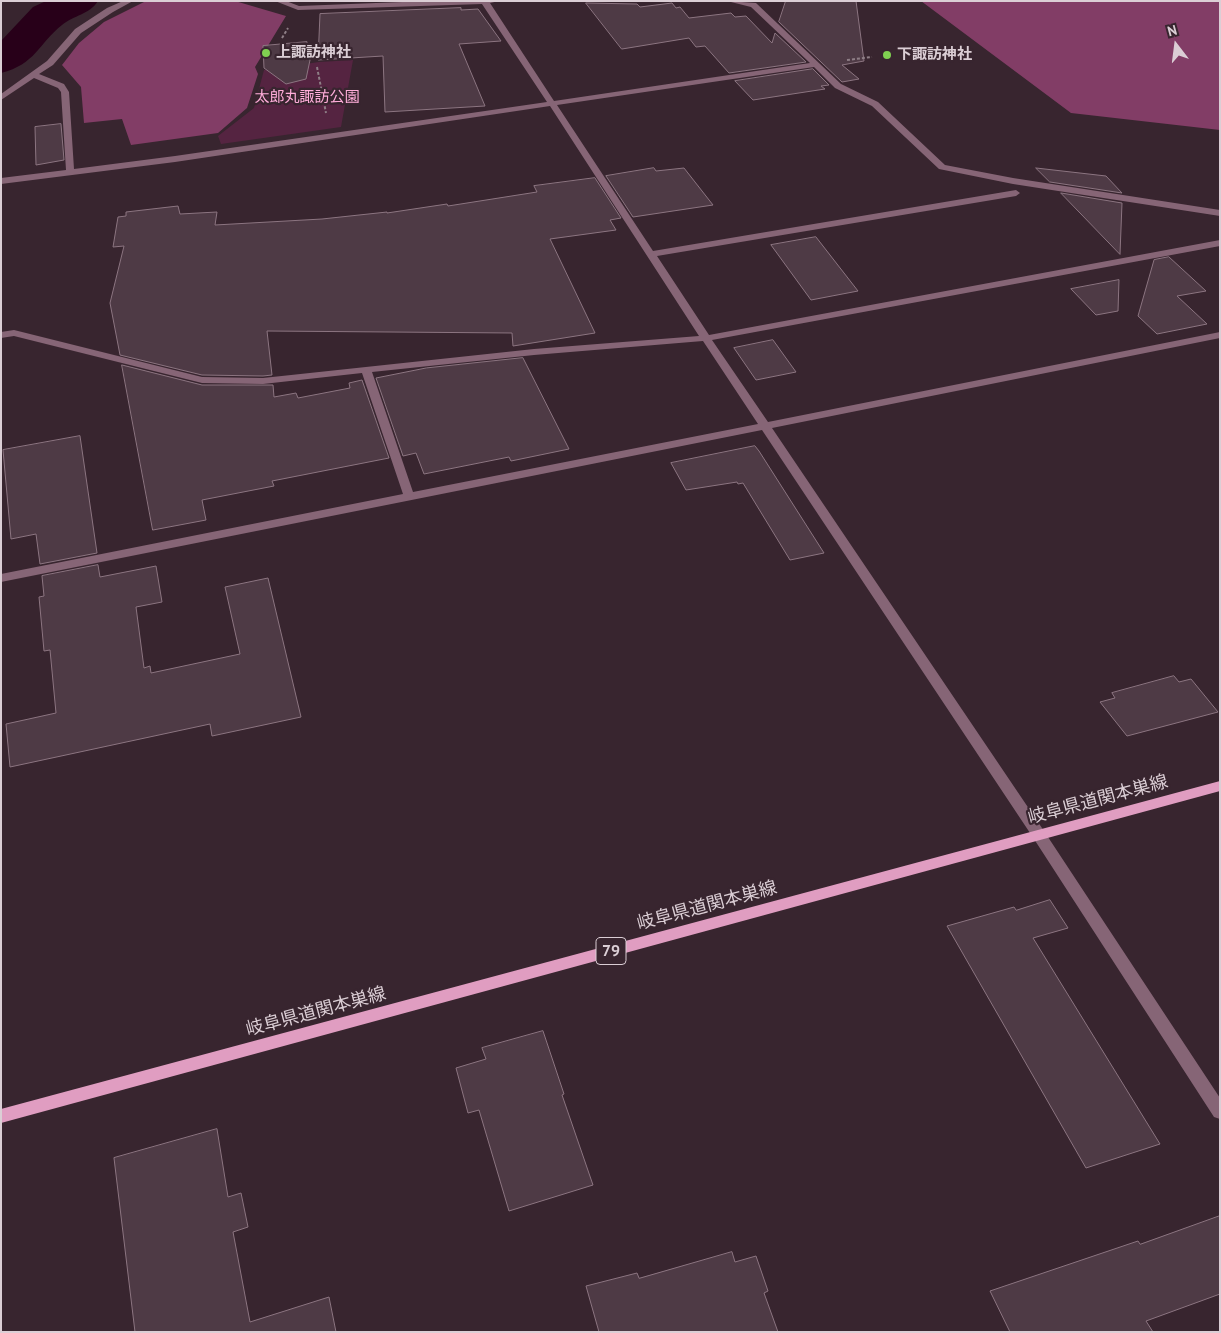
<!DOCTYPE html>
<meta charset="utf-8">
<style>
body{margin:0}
#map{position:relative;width:1221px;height:1333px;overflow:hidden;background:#38252f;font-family:"PT Sans",sans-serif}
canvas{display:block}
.frame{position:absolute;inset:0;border:2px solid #dbced5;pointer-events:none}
.north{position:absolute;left:1151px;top:20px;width:50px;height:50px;-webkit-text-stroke:4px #38252f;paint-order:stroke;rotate:345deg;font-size:14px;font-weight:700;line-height:20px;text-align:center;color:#dbced5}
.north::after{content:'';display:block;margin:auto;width:18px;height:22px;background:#dbced5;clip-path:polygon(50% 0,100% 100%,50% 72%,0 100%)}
</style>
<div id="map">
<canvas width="1221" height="1333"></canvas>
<div class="frame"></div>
<div class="north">N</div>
</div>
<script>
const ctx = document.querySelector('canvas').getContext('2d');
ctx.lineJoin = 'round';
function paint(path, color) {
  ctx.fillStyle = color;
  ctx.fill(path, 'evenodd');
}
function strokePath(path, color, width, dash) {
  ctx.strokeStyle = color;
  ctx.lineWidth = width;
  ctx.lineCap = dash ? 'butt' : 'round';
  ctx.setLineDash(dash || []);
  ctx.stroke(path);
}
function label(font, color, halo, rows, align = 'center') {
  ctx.font = font + ' "PT Sans","Noto Sans JP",sans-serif';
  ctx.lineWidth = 4.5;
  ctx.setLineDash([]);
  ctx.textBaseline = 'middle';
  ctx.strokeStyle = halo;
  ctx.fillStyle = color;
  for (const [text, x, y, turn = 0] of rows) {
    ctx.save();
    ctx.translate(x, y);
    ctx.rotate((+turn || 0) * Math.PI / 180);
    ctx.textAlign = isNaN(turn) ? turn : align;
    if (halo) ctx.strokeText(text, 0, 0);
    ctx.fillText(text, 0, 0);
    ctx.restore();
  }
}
paint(new Path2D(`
 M353 60 341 127 221 144 218 136 254 108 264 70 319 62Z`), '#552441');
paint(new Path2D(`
 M146 1H235L286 16 255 67 258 74 247 108 218 133 131 145 122 119 84 123 81 87 62 65 79 43 104 22Z
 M921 1H1220V130L1071 113Z`), '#823d66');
paint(new Path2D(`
 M46 1H98C89 15 74 15 62 25 38 44 36 64 1 73V41L33 7Z`), '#280019');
const building = new Path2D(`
 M786 1H856L864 61 842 65 859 79 842 82 779 22Z
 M586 3 637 4 640 7 672 3 676 8 680 7 689 18 731 13 735 17 746 16 772 43 775 33 806 62 729 73 705 46 696 47 689 38 622 49Z
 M461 8V10L478 9 501 41 459 44 485 106 385 112 383 56 318 60 320 14Z
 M307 42 310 60 306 79 286 84 264 68 263 46Z
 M813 69 829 85 821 86 825 89 753 100 735 81Z
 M61 124 64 160 36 165 35 127Z
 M654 168 656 171 684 168 713 205 633 217 606 176Z
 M1036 168 1106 176 1122 193 1050 182Z
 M595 178 621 218 610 220 616 230 550 239 595 333 513 346 512 333 267 331 272 375 263 376 202 375 120 355 110 303 124 246 113 247 118 217 126 216V212L178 206 180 214 217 212 215 225 322 219 387 212V213L447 204 448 206 537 192 534 186Z
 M1061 193 1122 203 1120 254Z
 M816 237 858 291 811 300 771 245Z
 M1169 257 1206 291 1177 296 1207 324 1157 334 1138 316 1154 260Z
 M1119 280 1118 311 1096 315 1071 289Z
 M773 340 796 372 756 380 734 348Z
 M523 358 569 449 511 461 509 457 424 474 416 453 403 456 376 378 426 368Z
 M122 365 202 385H273L274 397 296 393 298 398 350 388 349 383 362 380 389 458 272 481 274 486 202 500 206 520 153 530Z
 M80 436 97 553 40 564 36 534 11 539 3 450Z
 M755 446 759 451 824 553 790 560 743 483 738 484 737 482 686 490 671 463Z
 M98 565 100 577 156 566 162 602 136 607 144 668 150 666 151 673 240 654 225 587 268 578 301 717 212 736 210 724 10 767 6 724 56 713 50 650 44 651 39 597 44 596 42 576Z
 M1174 676 1179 682 1191 679 1218 712 1127 736 1100 702 1115 698 1112 693Z
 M1050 900 1068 928 1033 938 1160 1144 1086 1168 947 926 1014 907 1016 910Z
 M543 1031 564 1094 562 1095 593 1185 509 1211 479 1110 468 1113 456 1068 486 1059 482 1048Z
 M217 1129 228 1197 241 1193 248 1227 233 1232 250 1322 329 1297 336 1332H135L114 1158Z
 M1220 1216V1294L1146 1321 1153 1332H1010L990 1291 1138 1241 1140 1244Z
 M732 1252 735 1262 756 1256 768 1291 764 1293 778 1332H599L586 1286 637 1273 639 1278Z`);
paint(building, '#4e3a45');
strokePath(building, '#8c7581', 1);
strokePath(new Path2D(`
 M282 38 288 28
 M847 60 872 57
 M317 67 326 113`), '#8e7e86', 2, [3, 2]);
paint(new Path2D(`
 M123 1H133L113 12 81 33 53 65 39 74 64 84 69 92 74 169 175 156 547 102 482 4 298 10 275 1H286L299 6 428 1H499L490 3 554 101 810 63 751 7 727 1 756 3 841 84 878 102 945 165 1013 178 1220 210V216L1013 184 939 169 872 106 835 88 814 67 557 105 653 251 1016 190 1020 193 1016 196 657 256 709 335 1220 240V246L712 340 768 422 1220 332V338L772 428 1044 831 1220 1098V1119L1214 1117 1034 839 762 430 1 582V574L403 494 362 373 263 384 202 383 14 336 1 338V332L14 330 202 377 263 378 534 349 699 336 550 106 175 162 1 184V178L66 170 61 92 58 88 34 78 1 100V94L47 61 75 29 107 8ZM703 341 758 424 413 492 372 372 534 355Z`), '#866576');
paint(new Path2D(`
 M1220 781V791L1 1123V1109Z`), '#e09dc1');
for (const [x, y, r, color] of [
 [266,53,5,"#80d051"],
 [887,55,5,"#80d051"]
]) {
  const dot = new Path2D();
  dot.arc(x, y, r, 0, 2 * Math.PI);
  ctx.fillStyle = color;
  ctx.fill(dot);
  strokePath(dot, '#38252f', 2);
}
label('bold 15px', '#dbced5', '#38252f', [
 ["上諏訪神社",276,53],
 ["下諏訪神社",897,55]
], 'left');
label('15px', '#ffadda', '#38252f', [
 ["太郎丸諏訪公園",307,98]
]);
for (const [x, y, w] of [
 [611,951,30]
]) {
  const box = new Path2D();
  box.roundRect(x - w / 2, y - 13.5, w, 27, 4);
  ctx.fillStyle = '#38252f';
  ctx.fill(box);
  strokePath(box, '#dbced5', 1);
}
label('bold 16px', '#dbced5', null, [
 ["79",611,951]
]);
label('18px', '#dbced5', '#38252f', [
 ["岐阜県道関本巣線",1098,800,-15],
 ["岐阜県道関本巣線",707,906,-15],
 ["岐阜県道関本巣線",316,1012,-15]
]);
</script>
